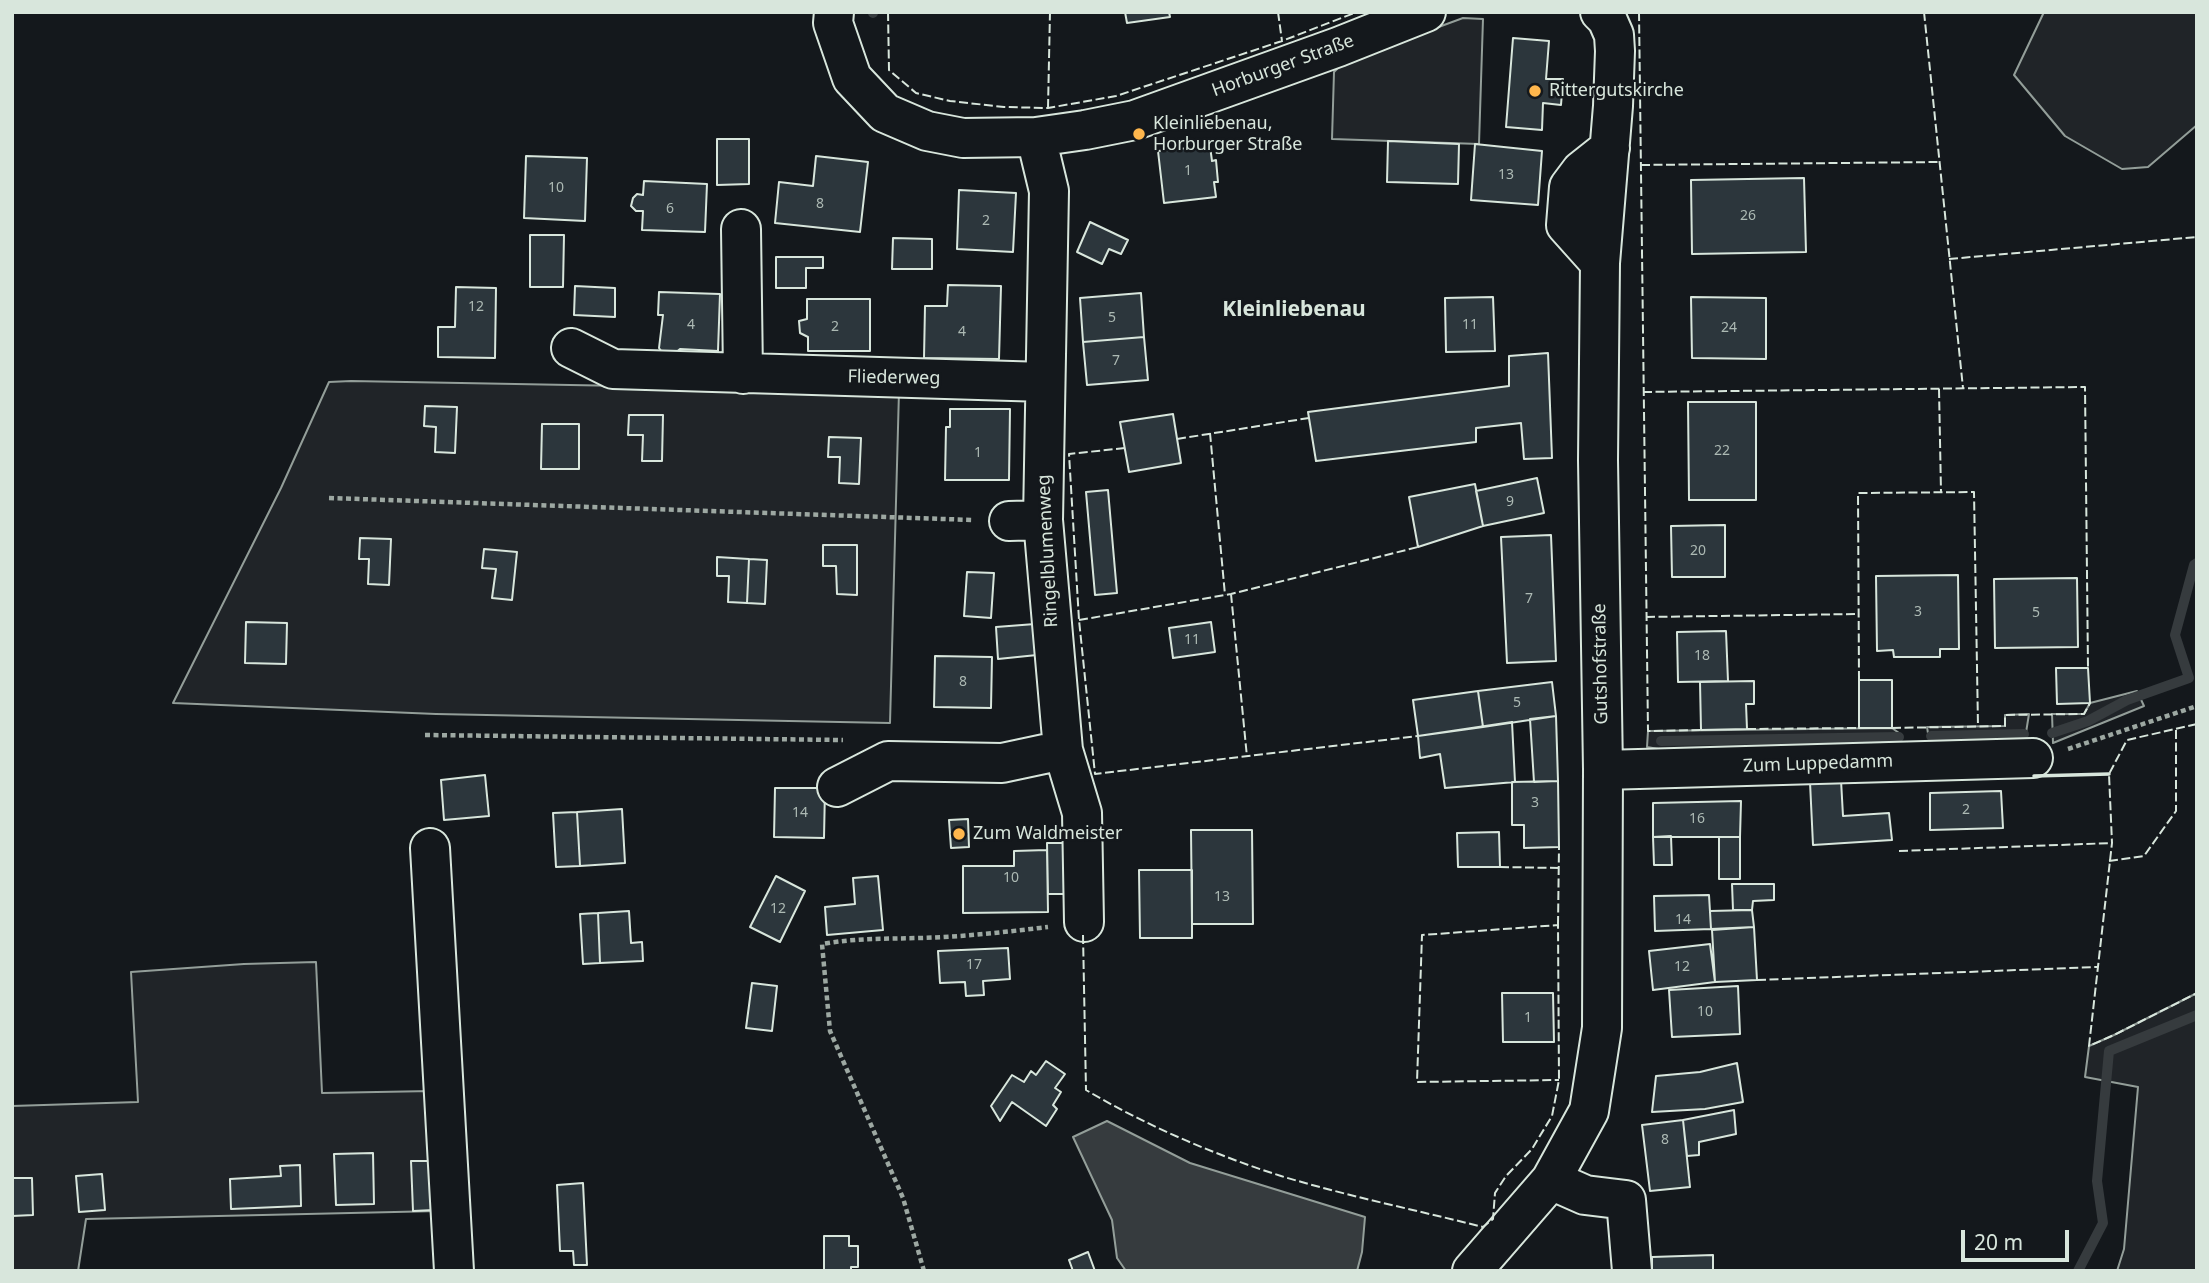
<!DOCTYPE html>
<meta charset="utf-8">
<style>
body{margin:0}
#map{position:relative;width:2209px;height:1283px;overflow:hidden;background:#14181c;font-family:"Noto Sans",sans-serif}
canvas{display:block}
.frame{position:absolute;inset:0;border:14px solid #d8e6dc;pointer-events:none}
.scale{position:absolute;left:1961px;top:1230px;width:108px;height:32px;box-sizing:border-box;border:4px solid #d8e6dc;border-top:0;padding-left:9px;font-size:21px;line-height:24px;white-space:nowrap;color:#d8e6dc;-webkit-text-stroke:5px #14181c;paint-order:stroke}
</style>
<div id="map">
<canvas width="2209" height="1283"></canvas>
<div class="frame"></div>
<div class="scale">20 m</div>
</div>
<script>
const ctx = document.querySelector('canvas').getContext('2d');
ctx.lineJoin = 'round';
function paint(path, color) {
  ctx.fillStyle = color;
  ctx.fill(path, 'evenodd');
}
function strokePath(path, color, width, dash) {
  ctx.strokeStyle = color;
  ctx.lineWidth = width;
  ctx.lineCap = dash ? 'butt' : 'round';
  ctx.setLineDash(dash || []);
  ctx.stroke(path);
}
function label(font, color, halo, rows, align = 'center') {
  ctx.font = font + ' "Noto Sans",sans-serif';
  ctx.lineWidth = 5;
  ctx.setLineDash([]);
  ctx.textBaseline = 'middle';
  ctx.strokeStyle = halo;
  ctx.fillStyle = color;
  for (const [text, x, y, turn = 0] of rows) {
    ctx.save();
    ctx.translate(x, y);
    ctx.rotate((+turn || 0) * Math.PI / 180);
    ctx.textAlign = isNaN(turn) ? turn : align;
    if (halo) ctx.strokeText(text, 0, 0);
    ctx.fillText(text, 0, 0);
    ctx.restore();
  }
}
const green = new Path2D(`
 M2044 12H2197V125L2148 167 2122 169 2065 136 2014 75Z
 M1463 18 1483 19 1479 144 1332 139 1334 72 1344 62Z
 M351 381 899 391 890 723 436 714 173 703 281 488 329 382Z
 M2137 691 2144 706 2053 743 2052 714H2084L2090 703Z
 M2029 714 2024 745 1930 746 1927 727 2005 726V715Z
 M1892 728 1899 733 1900 748 1664 750 1647 747 1648 731Z
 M316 962 322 1093 432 1091 439 1211 86 1219 78 1271H12V1106L138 1102 131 972 244 964Z
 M2197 993V1271H2117L2124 1249 2138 1087 2085 1077 2089 1046 2114 1035Z`);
paint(green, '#202428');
strokePath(green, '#939e99', 2);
const water = new Path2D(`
 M1107 1121 1190 1163 1365 1217 1362 1252 1357 1271H1126L1117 1258 1112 1220 1073 1137Z`);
paint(water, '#363b3e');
strokePath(water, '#939e99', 2);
strokePath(new Path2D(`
 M873 13V12
 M2052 733 2088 721 2127 700 2189 678 2175 635 2194 565 2197 563
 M1931 736 2024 734
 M1661 741 1899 737
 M2078 1271 2103 1223 2097 1181 2109 1051 2197 1015`), '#363b3e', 10);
const building = new Path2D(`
 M1125 12H1169L1170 17 1127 23Z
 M1513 38 1549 41 1546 79H1563L1561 105 1543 103 1542 130 1506 127Z
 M717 139H749V184L717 185Z
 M1388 141 1459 144 1458 184 1387 182Z
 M1475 144 1542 151 1538 205 1471 200Z
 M1210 146 1212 161 1216 160 1218 182H1214L1216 197 1164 203 1158 151Z
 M526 156 587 158 585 221 524 218Z
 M816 156 868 162 860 232 775 223 779 182 813 186Z
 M1804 178 1806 252 1692 254 1691 180Z
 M644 181 707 184 705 232 642 230 643 211H636L631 206 633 198 637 194 643 195Z
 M959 190 1016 193 1013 252 957 249Z
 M1090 222 1128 240 1121 254 1109 249 1102 264 1077 252Z
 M530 235H564L563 287H530Z
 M893 238 932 239V269H892Z
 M776 257H823V268H806V288H776Z
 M948 285 1001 286 999 359 924 358 925 306H947Z
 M575 286 615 288V317L574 315Z
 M456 287 496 288 495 358 438 357V327H455Z
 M659 292 720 294 718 351 680 349 674 354 664 355 659 348 663 315H658Z
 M1141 293 1144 337 1083 342 1080 298Z
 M1493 297 1495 351 1446 352 1445 298Z
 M1691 297 1766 298V359L1692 358Z
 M807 299H870V351H808V337L800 333 799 321 807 319Z
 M1144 337 1148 380 1087 385 1083 342Z
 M1548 353 1552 458 1524 459 1521 423 1476 428V442L1316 461 1308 412 1509 386V356Z
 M1688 402H1756V500H1689Z
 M425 406 457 407 455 453 435 452 436 427 424 426Z
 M950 409H1010L1009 480H945L946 427H950Z
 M1173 414 1181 463 1129 472 1120 422Z
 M629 415H663L662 461H642L643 435H628Z
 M542 424H579V469H541Z
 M829 437 861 438 859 484 839 483 840 457H828Z
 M1537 478 1544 513 1483 526 1476 491Z
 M1475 484 1483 526 1418 547 1409 497Z
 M1108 490 1117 593 1095 595 1086 492Z
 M1725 525V577H1672L1671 526Z
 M1551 535 1556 661 1507 663 1501 537Z
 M360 538 391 539 389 585 368 584 369 559H359Z
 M823 545H857V595L837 594 836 566H823Z
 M484 549 517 552 512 600 492 598 496 569 482 568Z
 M717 557 749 559 747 603 728 602 729 576H717Z
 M749 559 767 560 765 604 747 603Z
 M967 572 994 573 991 618 964 616Z
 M1958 575 1959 649H1940V657H1894L1893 650 1877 651 1876 576Z
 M2077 578 2078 647 1995 648 1994 579Z
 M246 622 287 623 286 664 245 663Z
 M1211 622 1215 652 1173 658 1169 628Z
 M1035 624 1037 655 998 659 996 627Z
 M1726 631 1728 681 1678 682 1677 632Z
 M935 656 992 657 991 708 934 707Z
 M2056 668H2088L2090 703 2057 704Z
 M1859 680H1892V728H1859Z
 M1754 681V704H1746L1747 729 1701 730 1700 682Z
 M1552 682 1556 716 1483 727 1478 691Z
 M1478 691 1483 727 1418 736 1413 700Z
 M1556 716 1558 781 1534 782 1530 719Z
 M1512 722 1515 782 1445 788 1440 754 1420 758 1418 736Z
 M485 775 489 816 444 820 441 780Z
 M1841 780 1843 816 1889 813 1892 840 1813 845 1810 782Z
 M1558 781 1559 847 1524 848V825H1512V782Z
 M775 788H825L824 838 774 837Z
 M2001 791 2003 828 1930 830V793Z
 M1741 801 1740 837H1653V803Z
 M622 809 625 863 580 866 577 812Z
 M577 812 580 866 556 867 553 813Z
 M968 819 969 847 951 848 949 820Z
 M1191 830H1252L1253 924H1192Z
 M1499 832 1500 867H1458L1457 833Z
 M1671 836 1672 865H1654L1653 837Z
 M1719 837H1740V879H1719Z
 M1047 843H1072L1073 894H1048Z
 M1047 850 1048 912 963 913V866H1014V851Z
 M1139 870H1192V938H1140Z
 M776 876 805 891 780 942 750 927Z
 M878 876 883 930 827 935 825 907 855 904 853 878Z
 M1732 884H1774V900L1753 901 1752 910H1733Z
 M1709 895 1711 929 1655 931 1654 896Z
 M1752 910 1754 927 1711 929 1710 911Z
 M629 911 631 943 642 942 643 961 600 963 598 913Z
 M598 913 600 963 583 964 580 914Z
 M1754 927 1757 980 1715 982 1712 930Z
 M1710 944 1715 982 1653 990 1649 951Z
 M1008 948 1010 979 983 981 984 995 966 996 965 982 940 983 938 951Z
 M752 983 777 986 772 1031 746 1028Z
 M1738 986 1740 1034 1672 1037 1669 990Z
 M1502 993H1553L1554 1042H1503Z
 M1046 1061 1065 1074 1055 1088 1061 1092 1053 1105 1057 1109 1046 1126 1012 1102 1000 1121 991 1106 1012 1075 1024 1082 1031 1071 1036 1075Z
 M1737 1063 1743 1102 1705 1109 1652 1112 1656 1076 1700 1072Z
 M1734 1110 1736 1134 1699 1142V1155L1687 1156 1683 1120Z
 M1683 1120 1690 1187 1650 1191 1642 1125Z
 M373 1153 374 1204 336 1205 334 1154Z
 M411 1161H432L434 1210 413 1211Z
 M300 1165 301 1206 231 1209 230 1179 281 1176 280 1166Z
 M102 1174 105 1210 79 1212 76 1176Z
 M12 1178H32L33 1215 12 1216Z
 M583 1183 587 1265H574L573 1251H560L557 1185Z
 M824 1236H849V1246H858V1267H851V1271H824Z
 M1088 1252 1095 1271H1073L1069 1260Z
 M1713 1255V1271H1652V1257Z`);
paint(building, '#2c363c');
strokePath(building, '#d8e6dc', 2);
const minor = new Path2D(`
 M834 12 833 23 852 78 885 113 927 131 963 138 1036 137 1085 130 1135 120 1338 47 1426 12
 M1036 137 1049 191 1043 520 1063 750 1082 813 1084 922
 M741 229 743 374
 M1600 263 1566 225 1569 187 1581 171 1610 148
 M571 348 613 369 1045 382
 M1009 521 1043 520
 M1603 770 2033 758
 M837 787 888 761 1002 763 1063 750
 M430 848 454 1271
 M1551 1180 1585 1195 1626 1200 1632 1271
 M1472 1271 1551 1180 1589 1111 1602 1028 1603 770 1598 460 1600 263 1613 106 1615 51 1614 35 1607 19 1600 12`);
strokePath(minor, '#d8e6dc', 42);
strokePath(new Path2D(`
 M329 498 973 520
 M425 735 843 740
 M2068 749 2197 706
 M924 1271 903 1198 830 1031 822 944C856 938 884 939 919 938 962 937 1005 932 1048 927`), '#9da8a2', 4.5, [5, 3.5]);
strokePath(minor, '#14181c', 38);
strokePath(new Path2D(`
 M888 12 889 70 916 93 950 101 1004 107 1048 108 1116 96 1282 41 1357 12
 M1278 12 1282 41
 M1639 12 1648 731 1701 730
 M1924 12 1963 388
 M1048 108 1050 12
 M1641 165 1939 162
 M1949 259 2197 237
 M1939 389 1941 492
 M1643 392 2085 387 2088 668
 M1210 433 1225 595
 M1177 439 1309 418
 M1125 448 1069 454 1079 620 1095 774 1418 736
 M1231 594 1247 757
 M1646 617 1859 614
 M1079 620 1231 594 1418 547
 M1859 680 1858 493 1974 492 1978 726
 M2197 724 2127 740 2109 774 2112 843 2089 1046 2114 1035 2197 993
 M1892 728 2005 726V715L2084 714 2090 703
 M1747 729 1859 728
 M1899 851 2112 843
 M2109 861 2144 856 2176 811V729
 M1500 867 1559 868
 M1558 925 1559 847
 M1083 935 1086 1090C1145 1125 1215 1155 1281 1176 1347 1196 1416 1210 1483 1227L1493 1219 1495 1193 1506 1176 1532 1149 1552 1116 1559 1080 1558 925 1422 935 1417 1082 1559 1080
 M1757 980 2097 967`), '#d8e6dc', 2, [9, 3.5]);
strokePath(new Path2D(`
 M2034 776 2109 774`), '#d8e6dc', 3.5);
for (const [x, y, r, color] of [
 [1535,91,7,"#ffb74d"],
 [1139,134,7,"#ffb74d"],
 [959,834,7,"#ffb74d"]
]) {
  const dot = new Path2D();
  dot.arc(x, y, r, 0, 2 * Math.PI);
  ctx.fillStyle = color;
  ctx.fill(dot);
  strokePath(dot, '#14181c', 2.5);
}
label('14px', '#adbab4', null, [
 ["1",1188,171],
 ["13",1506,175],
 ["10",556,188],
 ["8",820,204],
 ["6",670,209],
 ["26",1748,216],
 ["2",986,221],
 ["12",476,307],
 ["5",1112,318],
 ["4",691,325],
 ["11",1470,325],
 ["2",835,327],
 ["24",1729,328],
 ["4",962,332],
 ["7",1116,361],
 ["22",1722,451],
 ["1",978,453],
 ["9",1510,502],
 ["20",1698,551],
 ["7",1529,599],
 ["3",1918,612],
 ["5",2036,613],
 ["11",1192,640],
 ["18",1702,656],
 ["8",963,682],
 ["5",1517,703],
 ["3",1535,803],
 ["2",1966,810],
 ["14",800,813],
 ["16",1697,819],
 ["10",1011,878],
 ["13",1222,897],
 ["12",778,909],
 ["14",1683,920],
 ["17",974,965],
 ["12",1682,967],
 ["10",1705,1012],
 ["1",1528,1018],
 ["8",1665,1140]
]);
label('18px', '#d8e6dc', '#14181c', [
 ["Horburger Straße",1283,66,-20],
 ["Fliederweg",894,378,1],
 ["Ringelblumenweg",1048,551,-93],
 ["Gutshofstraße",1601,664,-91],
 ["Zum Luppedamm",1818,764,-2]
]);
label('18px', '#d8e6dc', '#14181c', [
 ["Rittergutskirche",1549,91],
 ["Kleinliebenau,",1153,124],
 ["Horburger Straße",1153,145],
 ["Zum Waldmeister",973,834]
], 'left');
label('bold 21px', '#d8e6dc', '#14181c', [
 ["Kleinliebenau",1294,310]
]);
</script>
